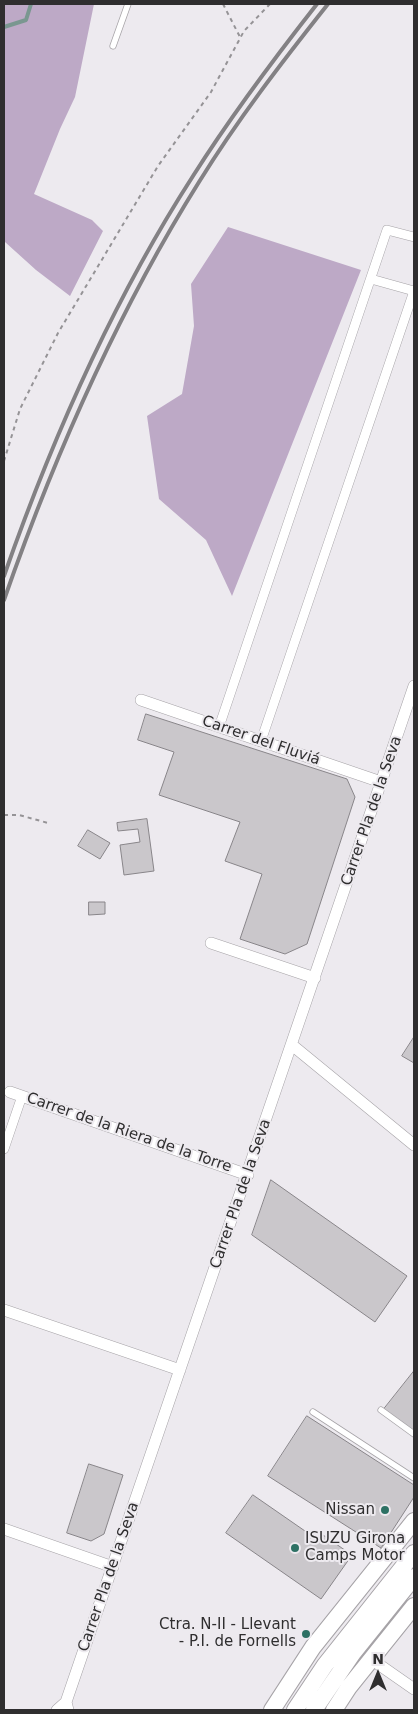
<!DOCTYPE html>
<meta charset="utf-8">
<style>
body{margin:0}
#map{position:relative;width:418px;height:1714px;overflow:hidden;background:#edeaef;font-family:"DejaVu Sans",sans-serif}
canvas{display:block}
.frame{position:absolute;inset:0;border:5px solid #2f2e2f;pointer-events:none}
.north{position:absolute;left:353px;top:1649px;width:50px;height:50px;-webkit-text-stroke:4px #edeaef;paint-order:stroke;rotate:0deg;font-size:14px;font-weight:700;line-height:20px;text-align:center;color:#2f2e2f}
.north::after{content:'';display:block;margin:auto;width:18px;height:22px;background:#2f2e2f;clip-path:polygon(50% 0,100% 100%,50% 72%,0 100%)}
</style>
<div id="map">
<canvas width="418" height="1714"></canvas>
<div class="frame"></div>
<div class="north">N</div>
</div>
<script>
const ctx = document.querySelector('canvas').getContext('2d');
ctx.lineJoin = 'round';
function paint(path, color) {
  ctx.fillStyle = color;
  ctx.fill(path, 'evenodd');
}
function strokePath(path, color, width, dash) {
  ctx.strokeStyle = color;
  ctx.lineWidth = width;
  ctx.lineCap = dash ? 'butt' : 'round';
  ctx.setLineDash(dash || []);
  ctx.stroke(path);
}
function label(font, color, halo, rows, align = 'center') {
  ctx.font = font + ' "DejaVu Sans",sans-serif';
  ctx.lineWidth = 4;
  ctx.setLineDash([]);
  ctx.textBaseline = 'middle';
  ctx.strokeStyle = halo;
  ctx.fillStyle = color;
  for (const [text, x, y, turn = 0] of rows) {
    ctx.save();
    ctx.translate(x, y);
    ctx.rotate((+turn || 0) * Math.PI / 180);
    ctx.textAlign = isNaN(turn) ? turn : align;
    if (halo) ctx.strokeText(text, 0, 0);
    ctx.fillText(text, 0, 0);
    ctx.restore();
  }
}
paint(new Path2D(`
 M4 4H94L75 97 60 129 34 194 92 220 103 231 70 296 36 270 5 242 4 243Z
 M228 227 361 270 232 596 206 540 159 499 147 416 182 394 194 326 191 284Z`), '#bda9c6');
strokePath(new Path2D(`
 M4 27 26 20 31 4`), '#7a9790', 4);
const building = new Path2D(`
 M146 714 347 779 355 797 307 944 285 954 240 939 262 874 225 861 240 822 159 795 174 752 138 740Z
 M147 819 154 871 124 875 120 845 140 842 138 829 118 831 117 823Z
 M88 830 110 843 100 859 78 846Z
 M89 902H105V914L89 915Z
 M414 1037V1063L402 1056Z
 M271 1180 407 1276 375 1322 252 1235Z
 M414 1371V1432L384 1409Z
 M307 1416 414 1485V1497L381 1548 268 1476Z
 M89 1464 123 1475 104 1534 91 1541 67 1533Z
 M253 1495 318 1540 323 1535 352 1555 321 1599 226 1533Z`);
paint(building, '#cac7cb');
strokePath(building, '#888589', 1);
const service = new Path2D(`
 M113 46 128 4
 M381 1410 414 1434
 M313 1412 414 1478`);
const pedestrian = new Path2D(`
 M371 279 414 291
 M219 727 387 230 414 237
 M261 741 414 291
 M4 1149 22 1096`);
const minor = new Path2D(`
 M141 700 381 782
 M211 943 315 978
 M292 1045 414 1145
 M10 1092 248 1175
 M4 1310 180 1370
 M4 1529 113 1567
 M371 1659 414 1689
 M57 1710 66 1702
 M68 1710 66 1702 414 686`);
const secondary = new Path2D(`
 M272 1710 313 1647 414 1521
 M295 1710 325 1665 414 1553
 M314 1710 353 1653 414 1577
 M334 1710 349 1687 414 1606`);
strokePath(service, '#a6a3a7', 7);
strokePath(pedestrian, '#a6a3a7', 10);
strokePath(minor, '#a6a3a7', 12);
strokePath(secondary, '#a6a3a7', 18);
strokePath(new Path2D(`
 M223 4 240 37
 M4 461 20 409 58 333 158 166 211 92 244 31 270 4
 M4 815H19L48 823`), '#959396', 2, [4, 4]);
strokePath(service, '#fff', 5.5);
strokePath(pedestrian, '#fff', 9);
strokePath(minor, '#fff', 11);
strokePath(secondary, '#fff', 16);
strokePath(new Path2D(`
 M4 576C53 436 113 300 193 176 231 116 273 60 317 4
 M4 600C55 454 117 313 199 182 238 119 282 62 328 4`), '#838184', 4);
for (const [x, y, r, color] of [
 [385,1510,5,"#2d7164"],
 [295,1548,5,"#2d7164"],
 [306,1634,5,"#2d7164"]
]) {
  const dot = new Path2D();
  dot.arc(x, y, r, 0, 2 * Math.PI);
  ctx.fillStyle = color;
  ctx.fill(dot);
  strokePath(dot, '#edeaef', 2);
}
label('15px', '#2f2e2f', '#edeaef', [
 ["Carrer del Fluviá",261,741,19],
 ["Carrer Pla de la Seva",372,811,-71],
 ["Carrer de la Riera de la Torre",129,1133,19],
 ["Carrer Pla de la Seva",241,1194,-71],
 ["Carrer Pla de la Seva",109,1577,-71]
]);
label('15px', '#2f2e2f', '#edeaef', [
 ["Nissan",375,1510],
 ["ISUZU Girona",305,1539,"left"],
 ["Camps Motor",305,1556,"left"],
 ["Ctra. N-II - Llevant",296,1625],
 ["- P.I. de Fornells",296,1642]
], 'right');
</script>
